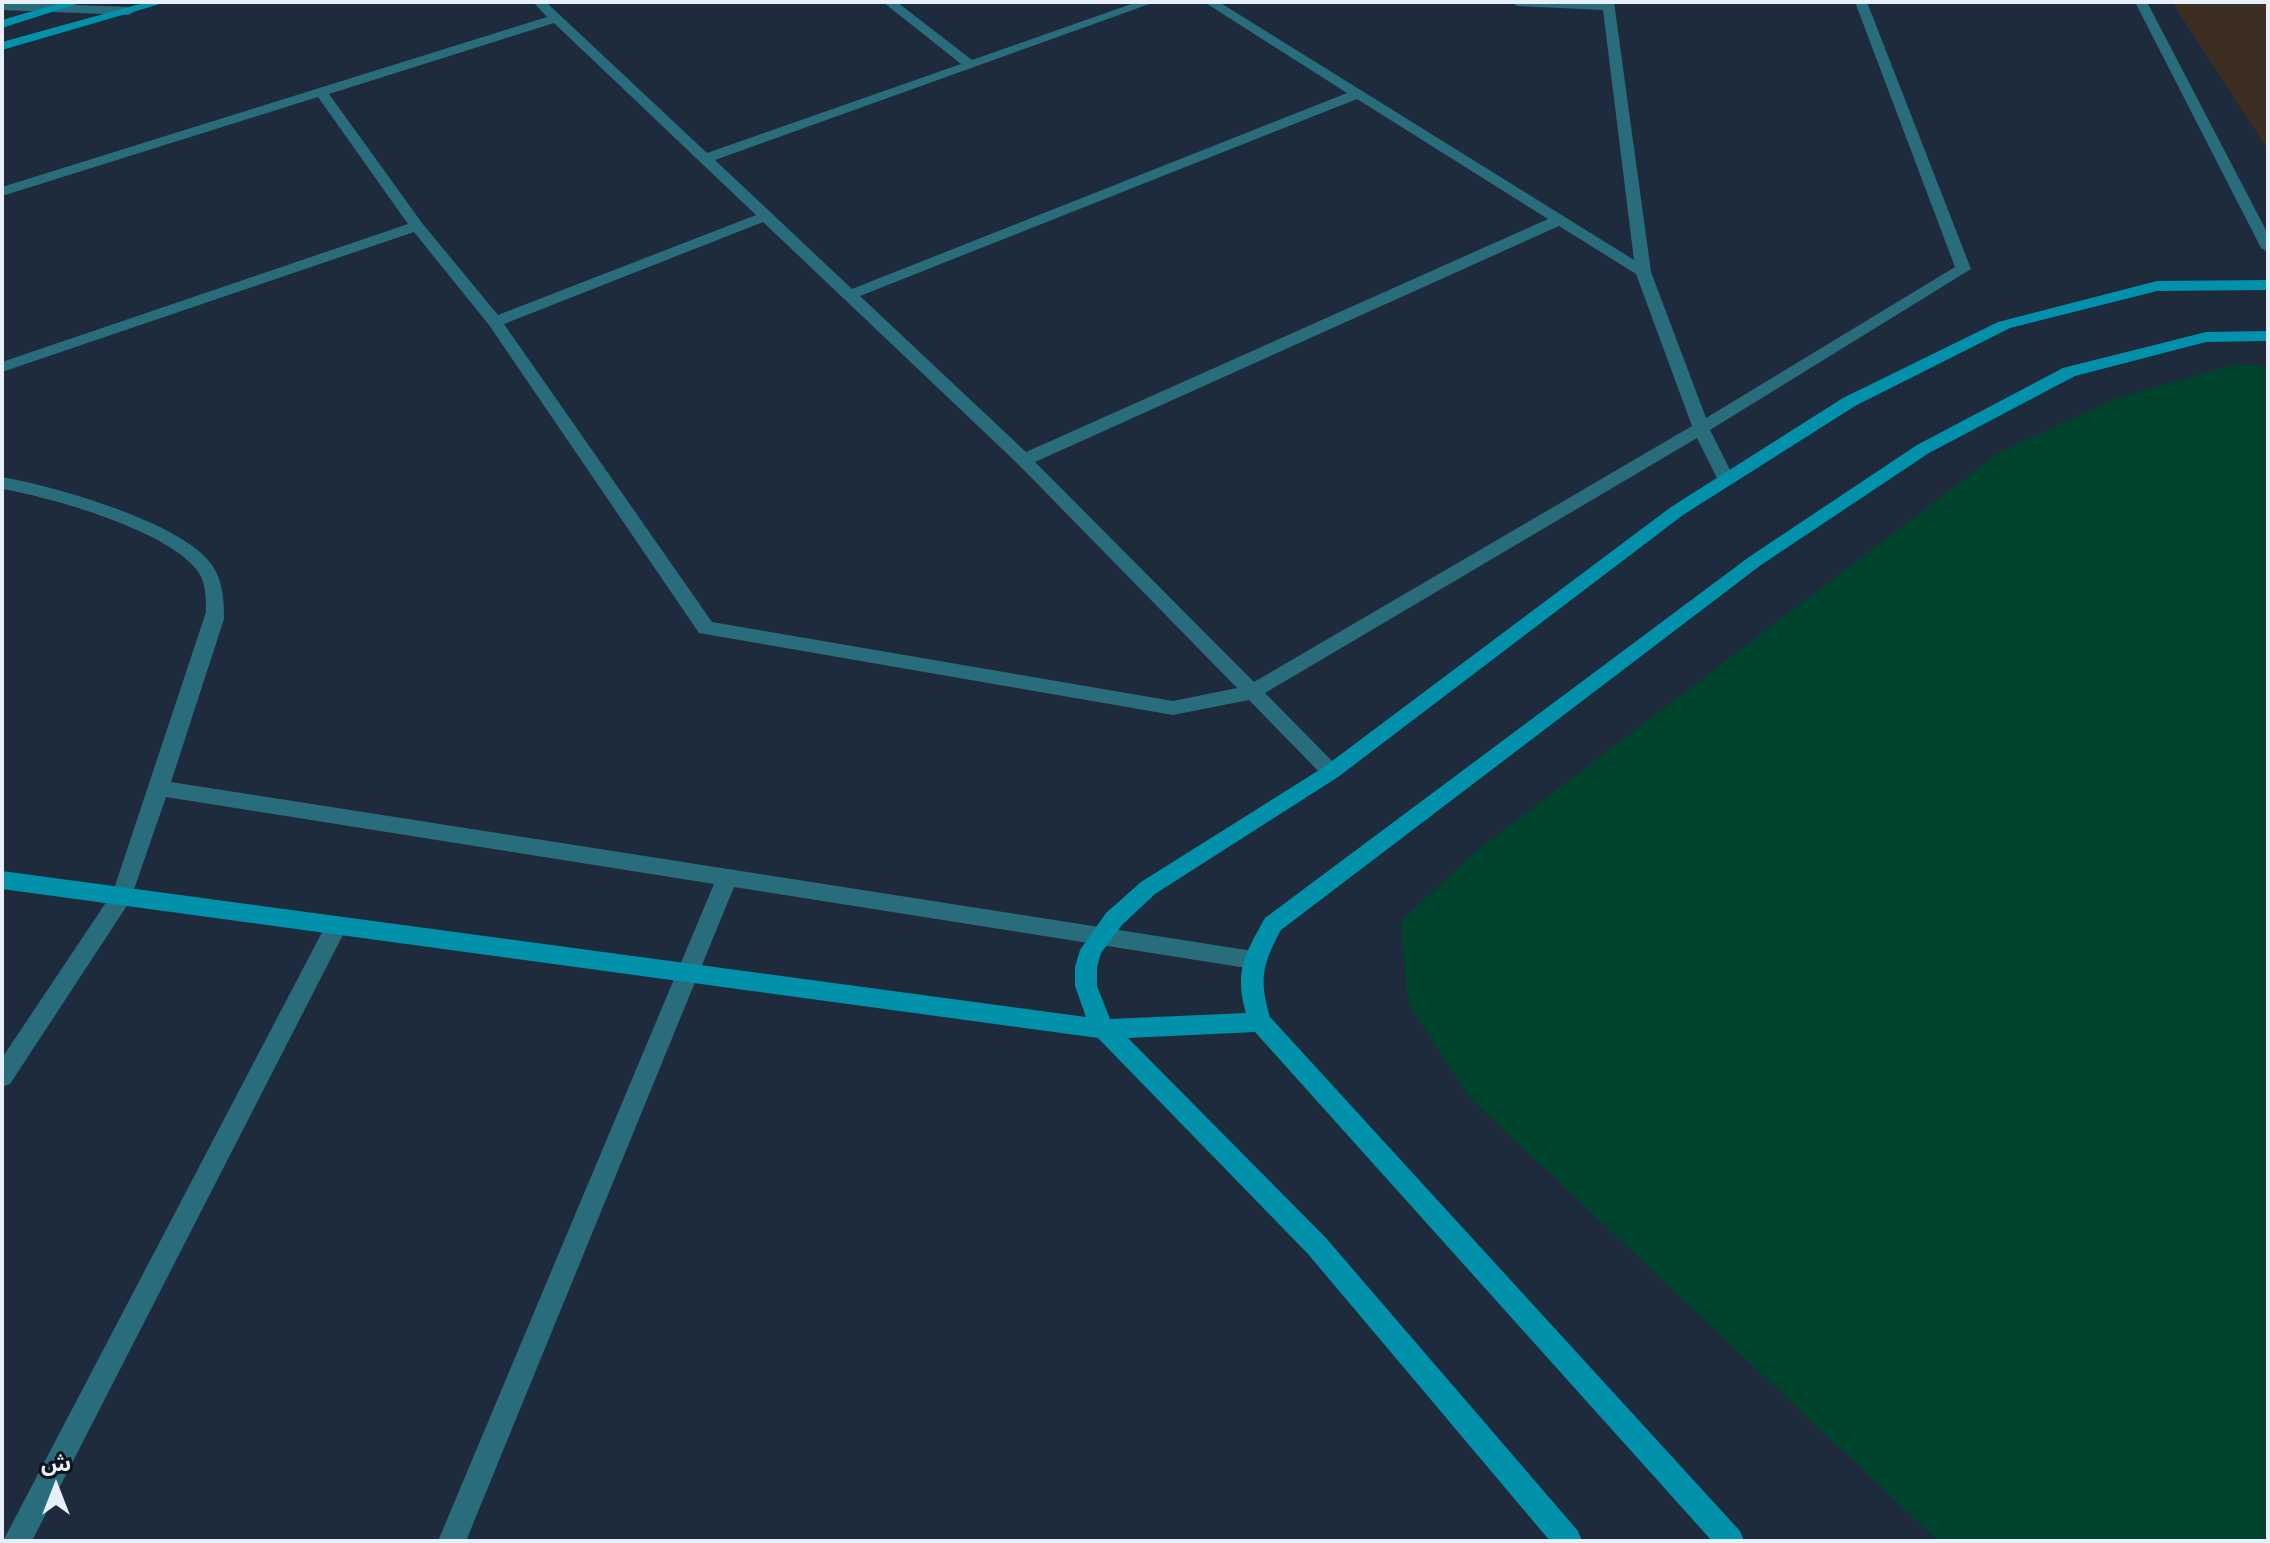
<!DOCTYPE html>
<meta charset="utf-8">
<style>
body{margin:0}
#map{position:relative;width:2270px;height:1543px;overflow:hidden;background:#1d2b3c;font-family:Raleway,"Noto Sans Arabic",sans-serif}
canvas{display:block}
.frame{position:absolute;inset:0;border:4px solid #e7effb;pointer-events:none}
.north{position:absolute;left:16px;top:1447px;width:80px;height:80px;-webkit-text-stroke:6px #0d131b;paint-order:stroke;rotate:0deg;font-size:22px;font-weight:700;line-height:32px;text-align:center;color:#e7effb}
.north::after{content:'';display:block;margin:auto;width:28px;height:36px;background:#e7effb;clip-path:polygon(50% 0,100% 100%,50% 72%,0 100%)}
</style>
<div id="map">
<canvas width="2270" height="1543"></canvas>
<div class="frame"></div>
<div class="north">ش</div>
</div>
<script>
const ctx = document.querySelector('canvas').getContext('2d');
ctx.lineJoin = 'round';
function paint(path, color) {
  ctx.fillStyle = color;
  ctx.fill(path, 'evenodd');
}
paint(new Path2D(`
 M2172 2H2268V150Z`), '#3c2f21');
paint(new Path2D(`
 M2236 364 2268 366V1541H1938L1468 1096 1408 1002 1401 921 1479 849 2000 452 2117 398Z`), '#01442e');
paint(new Path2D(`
 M2 2 129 7 135 11 129 15 2 10Z
 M533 2H546L707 153 961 64 883 2H897L972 60 1137 2H1155L715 160 852 289 1347 93 1204 2H1219L1634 260 1603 10 1517 6 1511 2H1614L1651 272 1706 418 1955 267 1855 2H1867L1971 269 1710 430 1735 480 1732 484H1720L1697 438 1265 693 1338 767 1341 772 1338 777H1324L1249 700 1173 715 699 633 489 325 414 232 2 372V362L408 224 318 97 2 196V187L547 17ZM554 23 756 215 498 315 422 223 329 94ZM1357 99 1548 219 1026 452 860 296ZM763 222 1018 464 1237 688 1173 701 712 622 504 324ZM1559 226 1636 274 1692 426 1254 682 1035 462Z
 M2135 2H2147L2268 234V252L2261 248Z
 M2 477C53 486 183 522 212 565 223 581 224 600 224 619L171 782 1253 951 1261 953 1264 960 1261 967 1253 969 734 887 466 1541H438L714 884 166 797 130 901 10 1084 2 1087V1058L113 892 206 612C206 599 206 581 197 570 166 530 51 497 2 489Z
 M337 916 345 919 348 925 32 1541H3L329 919Z`), '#296c7c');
paint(new Path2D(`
 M64 2H83L2 28V20Z
 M147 2H167L2 50V42Z
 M2268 280V290L2157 291 2010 328 1855 406 1683 515 1338 777 1155 894 1122 925 1101 953 1097 967V986L1110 1019 1246 1013C1234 971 1245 954 1265 918L1749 557 1917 445 2063 368 2206 332 2268 331V341L2206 342 2075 376 1929 453 1761 565 1281 930C1262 965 1259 979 1270 1017L1740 1531 1744 1541H1712L1255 1032 1128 1038 1326 1238 1578 1531 1582 1541H1550L1308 1254 1098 1038 2 889V871L1086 1017 1075 986V967L1080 950 1106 913 1141 882 1324 767 1671 507 1843 398 1998 322 2157 281Z`), '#0191aa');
</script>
